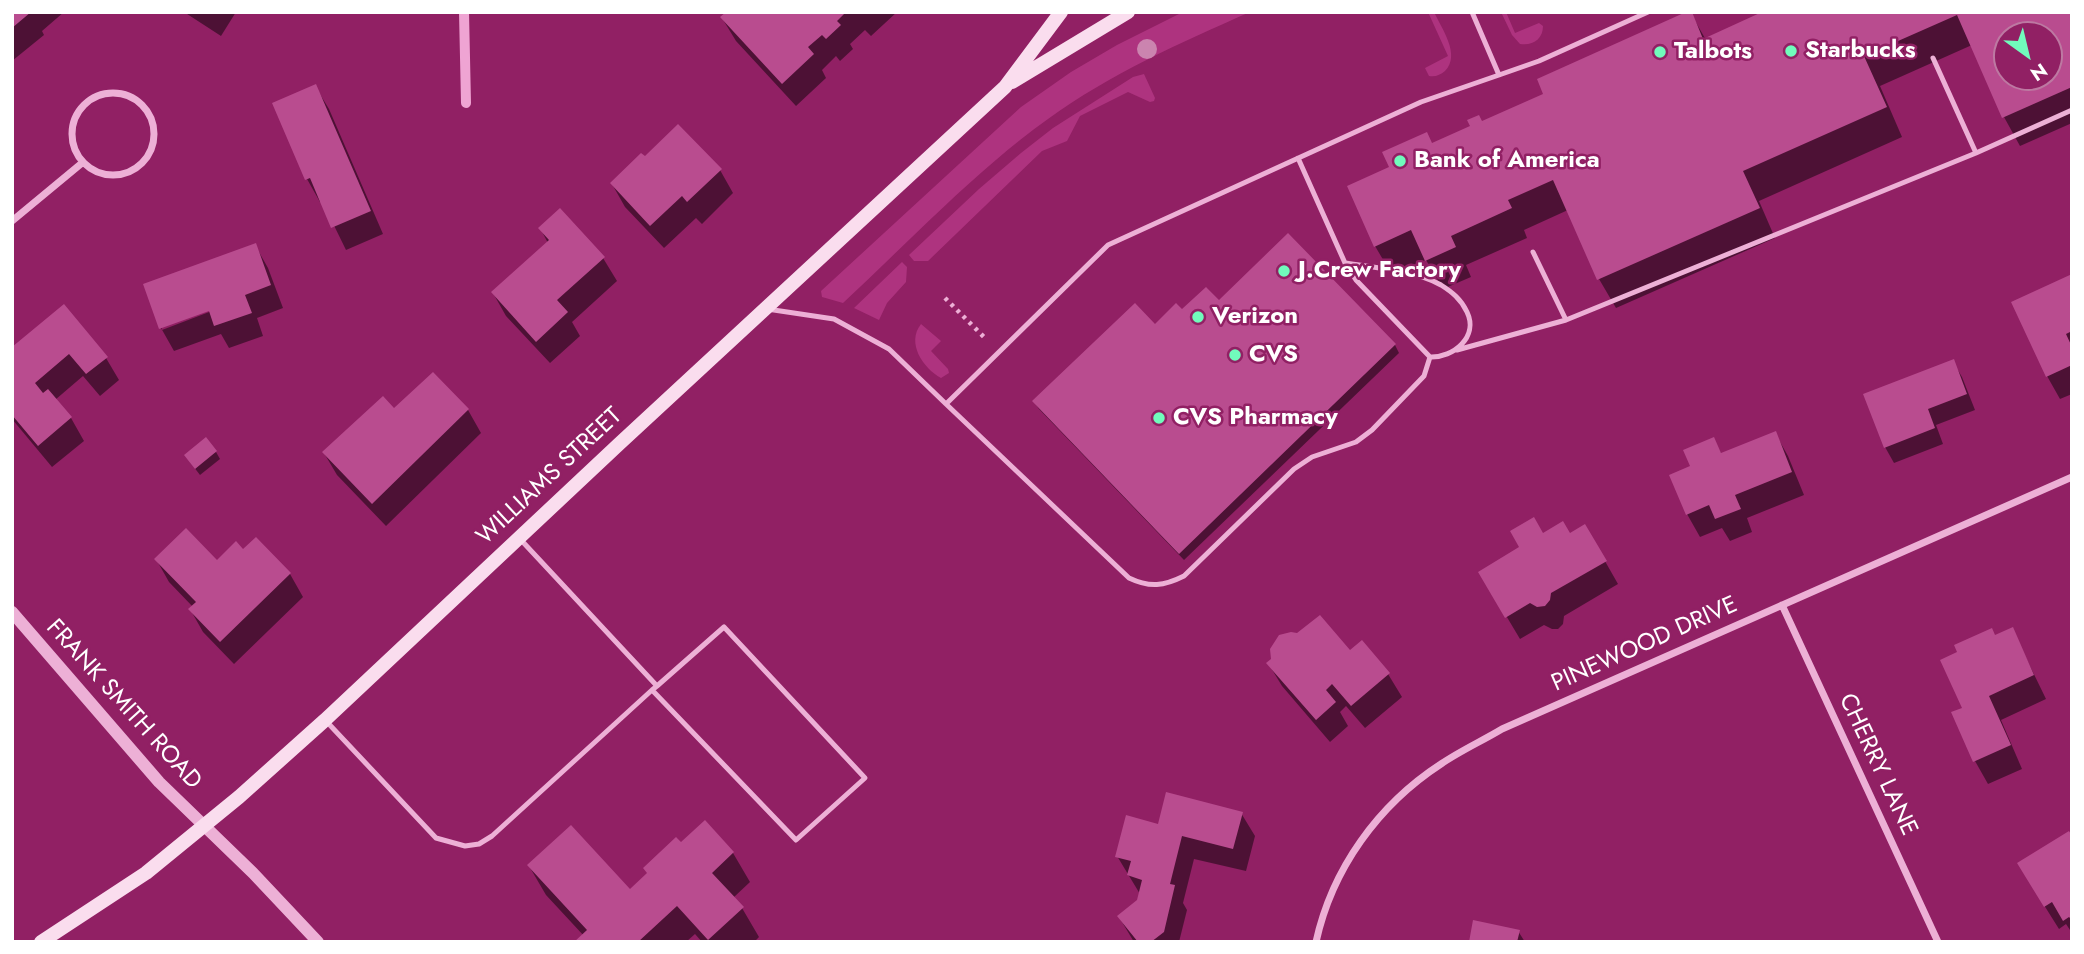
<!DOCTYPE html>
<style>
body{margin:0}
#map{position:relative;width:2084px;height:954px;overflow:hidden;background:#912064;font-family:Jost,sans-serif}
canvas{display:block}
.frame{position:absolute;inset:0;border:14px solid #fff;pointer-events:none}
.north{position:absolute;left:1993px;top:21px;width:70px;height:70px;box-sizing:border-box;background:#912064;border:2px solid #bd79a2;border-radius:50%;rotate:146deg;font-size:19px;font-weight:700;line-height:28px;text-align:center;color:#fff}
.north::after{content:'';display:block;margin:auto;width:24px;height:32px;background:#71fbbc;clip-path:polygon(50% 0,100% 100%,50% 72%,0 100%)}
</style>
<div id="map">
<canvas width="2084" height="954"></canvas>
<div class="frame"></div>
<div class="north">N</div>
</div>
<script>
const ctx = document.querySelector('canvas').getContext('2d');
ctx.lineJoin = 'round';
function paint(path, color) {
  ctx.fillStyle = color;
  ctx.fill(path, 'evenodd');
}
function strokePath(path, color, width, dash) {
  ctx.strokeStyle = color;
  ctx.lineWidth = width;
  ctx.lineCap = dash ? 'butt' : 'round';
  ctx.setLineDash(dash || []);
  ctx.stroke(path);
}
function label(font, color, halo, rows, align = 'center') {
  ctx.font = font + ' Jost,sans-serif';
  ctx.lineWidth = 5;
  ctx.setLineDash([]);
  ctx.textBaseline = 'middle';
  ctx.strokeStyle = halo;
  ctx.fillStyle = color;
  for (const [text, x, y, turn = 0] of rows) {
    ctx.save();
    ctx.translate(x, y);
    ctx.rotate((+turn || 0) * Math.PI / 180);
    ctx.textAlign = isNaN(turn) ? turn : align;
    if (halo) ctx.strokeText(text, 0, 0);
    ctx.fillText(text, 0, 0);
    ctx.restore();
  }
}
paint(new Path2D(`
 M1183 12H1250C1180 43 1110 74 1048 119 974 172 910 241 843 303L822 297 821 291 1021 107 1071 72 1117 45Z
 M1428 12H1434C1442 29 1461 55 1445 71 1440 75 1436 77 1429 76L1425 68 1448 56Z
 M1501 12H1506L1515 33 1539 23 1543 26C1543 39 1533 46 1520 44L1512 35Z
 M1144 74 1155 98 1154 101 1150 102 1128 92 1080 116 1067 141 1042 151 928 261H914L909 255 979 189 1021 153 1053 128 1133 77Z
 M902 262 907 267 906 282 887 303 879 320 854 308Z
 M921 324 941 341 931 351 948 369 949 373 941 378C923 368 906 343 921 324Z`), '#ae337f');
paint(new Path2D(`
 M12 12H64L42 31 44 35 12 61Z
 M184 12H236L221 36Z
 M728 12H897L871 36 865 30 850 44 853 49 840 61 836 56 822 70 826 78 796 106 736 41 722 18Z
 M1690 12 1706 40 1766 12H2072V123L2020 146 2004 117 1972 45 1880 86 1902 137 1759 201 1775 238 1616 308 1599 279 1568 210 1524 230 1527 238 1466 265 1471 277 1443 289 1426 260 1392 275 1375 246 1391 168 1432 145 1545 94ZM2007 35H2049V77H2007Z
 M315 86 329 109 383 234 346 250 322 201 320 202 307 179 274 104Z
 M720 170 733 193 702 224 696 218 664 248 625 207 612 184Z
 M540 228 603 258 617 281 572 322 580 336 550 363 506 316 493 293 548 243Z
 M1288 235 1395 345 1399 353 1184 560 1039 409 1034 402 1155 326 1219 302Z
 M255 245 268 268 283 308 257 318 263 336 229 348 221 334 174 351 161 328 145 285ZM216 306 217 309 162 330V326Z
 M2072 276V394L2060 399 2047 376Z
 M64 307 106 358 119 380 100 396 83 376 55 400 71 418 84 441 52 467 12 419V349Z
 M1953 362 1962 377 1975 410 1936 425 1943 444 1894 463 1885 447Z
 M468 410 481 433 386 526 337 475 324 453 394 411Z
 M1775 433 1788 456 1804 495 1747 518 1752 532 1730 541 1722 528 1700 537 1687 514 1692 467 1713 439 1722 455Z
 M216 452 220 459 200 475 190 462Z
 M1585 526 1618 584 1564 616 1563 624 1558 629H1552L1544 625 1520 639 1480 572 1542 535H1569Z
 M243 551 290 574 303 597 234 664 203 632 190 609 193 607 169 582 156 559 217 563Z
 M2012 629 2046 699 2001 720 2022 769 1988 784 1975 761 1954 713 1964 709 1960 653Z
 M1350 653 1388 674 1402 697 1365 728 1346 706 1340 712 1348 726 1330 742 1282 686 1268 663Z
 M1241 813 1255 836 1246 871 1194 859 1183 903 1187 910 1179 942H1134L1119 917 1138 901 1140 894 1117 856 1159 826Z
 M705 823 733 853 750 882 733 898 742 908 759 937 754 942H702L695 934 686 942H577L584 936 546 895 529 866 630 891Z
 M2072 839V933L2066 924 2059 929 2032 886Z
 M1518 931 1525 942H1471Z`), '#0007');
strokePath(new Path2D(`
 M464 12 466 103`), '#efa4d3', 10);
paint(new Path2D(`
 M12 12H31L12 28Z
 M726 12H846L837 21 841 25 826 39 822 35 808 47 814 54 782 84 720 17Z
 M1686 12H1692L1703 39 1762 12H2072V87L2002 118 1957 15 1864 56 1887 107 1743 171 1760 208 1597 280 1553 180 1508 200 1512 208 1451 236 1456 247 1425 261 1411 230 1374 247 1347 186 1389 167 1382 152 1427 132 1432 143 1470 126 1467 120 1479 115 1482 121 1543 94 1537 79ZM2007 35H2049V77H2007Z
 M316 84 371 211 331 228 310 178 305 180 272 103Z
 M678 124 722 169 687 202 682 196 650 226 610 183 641 153 645 156Z
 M560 208 605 257 557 300 568 312 536 342 491 292 549 240 538 228Z
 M1288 233 1396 344 1179 554 1032 401 1135 303 1155 324 1176 303 1182 309 1206 287 1219 300Z
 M256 243 271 285 245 295 252 313 214 326 209 311 159 329 143 284Z
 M2072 274V331L2066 334 2072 347V365L2046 377 2011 302Z
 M64 304 108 357 86 374 69 354 35 383 43 393 48 389 72 417 38 446 12 415V347Z
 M1954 359 1967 394 1928 409 1935 428 1884 448 1863 394Z
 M433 372 469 409 372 504 322 452 383 396 394 408Z
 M1776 431 1792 472 1735 495 1741 509 1715 519 1709 505 1686 515 1669 475 1690 466 1683 450 1714 437 1721 453Z
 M206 437 217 451 195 469 184 455Z
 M1534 517 1543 533 1563 521 1570 533 1585 524 1607 561 1551 593 1550 600 1545 606 1537 607 1530 603 1505 618 1478 572 1519 547 1510 531Z
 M186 528 217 560 236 541 243 549 256 537 291 573 220 642 188 609 196 602 154 559Z
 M1320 615 1350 650 1362 640 1390 673 1351 706 1332 684 1326 690 1336 702 1316 720 1266 663 1271 659 1270 649 1279 635 1291 632 1297 633Z
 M2013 627 2034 675 1989 696 2011 745 1973 762 1951 712 1962 708 1940 660 1957 652 1954 645 1992 628 1995 635Z
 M1166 792 1243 812 1233 849 1182 836 1170 884 1175 885 1164 932 1151 942H1138L1117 916 1137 900 1142 880 1127 875 1131 861 1115 857 1126 815 1158 824Z
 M705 820 734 852 712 873 744 907 708 940 677 906 638 942H574L587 930 527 865 571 825 630 889 647 873 643 868 676 837 681 842Z
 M2069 831 2072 836V920L2069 917 2063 921 2052 902 2044 907 2017 863Z
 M1473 920 1520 930 1517 942H1469Z`), '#b94c8f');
strokePath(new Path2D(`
 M945 298 985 338`), '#edb0d6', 4.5, [3.5, 5]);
strokePath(new Path2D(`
 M1472 12 1499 75 1539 61 1648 12
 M1933 58 1976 153
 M1298 158 1345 263 1356 280 1430 357C1453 358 1479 337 1467 312 1461 299 1452 292 1441 285 1416 271 1373 267 1345 263
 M1533 252 1566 320
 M767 309 834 319 889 349 946 404 1108 245 1421 102 1499 75
 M1457 350 1566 320 1976 153 2072 110
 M946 404 1129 578C1150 588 1164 586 1184 576L1294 469 1312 457 1356 442 1372 430 1424 376 1430 357
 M652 690 796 840 865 778 724 627 657 686
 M327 722 436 838 465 846 479 844 492 836 652 690 657 686 521 540`), '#edb0d6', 5);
strokePath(new Path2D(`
 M72 134a41 41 0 1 1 82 0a41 41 0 1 1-82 0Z
 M12 221 82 163
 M1782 605 1938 942
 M1316 942C1332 869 1378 805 1441 764 1460 751 1482 741 1502 729L2072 477`), '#edb0d6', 7);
strokePath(new Path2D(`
 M12 612 159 782 253 873 318 942`), '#edb0d6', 12);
strokePath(new Path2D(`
 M1012 82 1128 12
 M41 942 146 873 239 797 325 720 619 444 1005 87 1061 12`), '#faddee', 14);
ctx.fillStyle = '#cb84af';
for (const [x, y] of [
 [1147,49]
]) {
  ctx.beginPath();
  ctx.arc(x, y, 10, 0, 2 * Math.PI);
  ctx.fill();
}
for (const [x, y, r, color] of [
 [1791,51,7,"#71fbbc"],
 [1660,52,7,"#71fbbc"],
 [1400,161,7,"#71fbbc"],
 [1284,271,7,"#71fbbc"],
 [1198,317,7,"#71fbbc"],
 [1235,355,7,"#71fbbc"],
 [1159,418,7,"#71fbbc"]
]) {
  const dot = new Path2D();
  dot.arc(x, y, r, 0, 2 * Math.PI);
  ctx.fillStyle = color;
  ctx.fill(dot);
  strokePath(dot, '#912064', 2.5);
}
label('bold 24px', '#fff', '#912064', [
 ["Starbucks",1805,51],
 ["Talbots",1674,52],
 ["Bank of America",1414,161],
 ["J.Crew Factory",1298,271],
 ["Verizon",1212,317],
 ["CVS",1249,355],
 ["CVS Pharmacy",1173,418]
], 'left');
label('24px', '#fff', '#912064', [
 ["WILLIAMS STREET",550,477,-43],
 ["PINEWOOD DRIVE",1645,645,-24],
 ["FRANK SMITH ROAD",123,705,48],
 ["CHERRY LANE",1877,765,65]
]);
</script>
